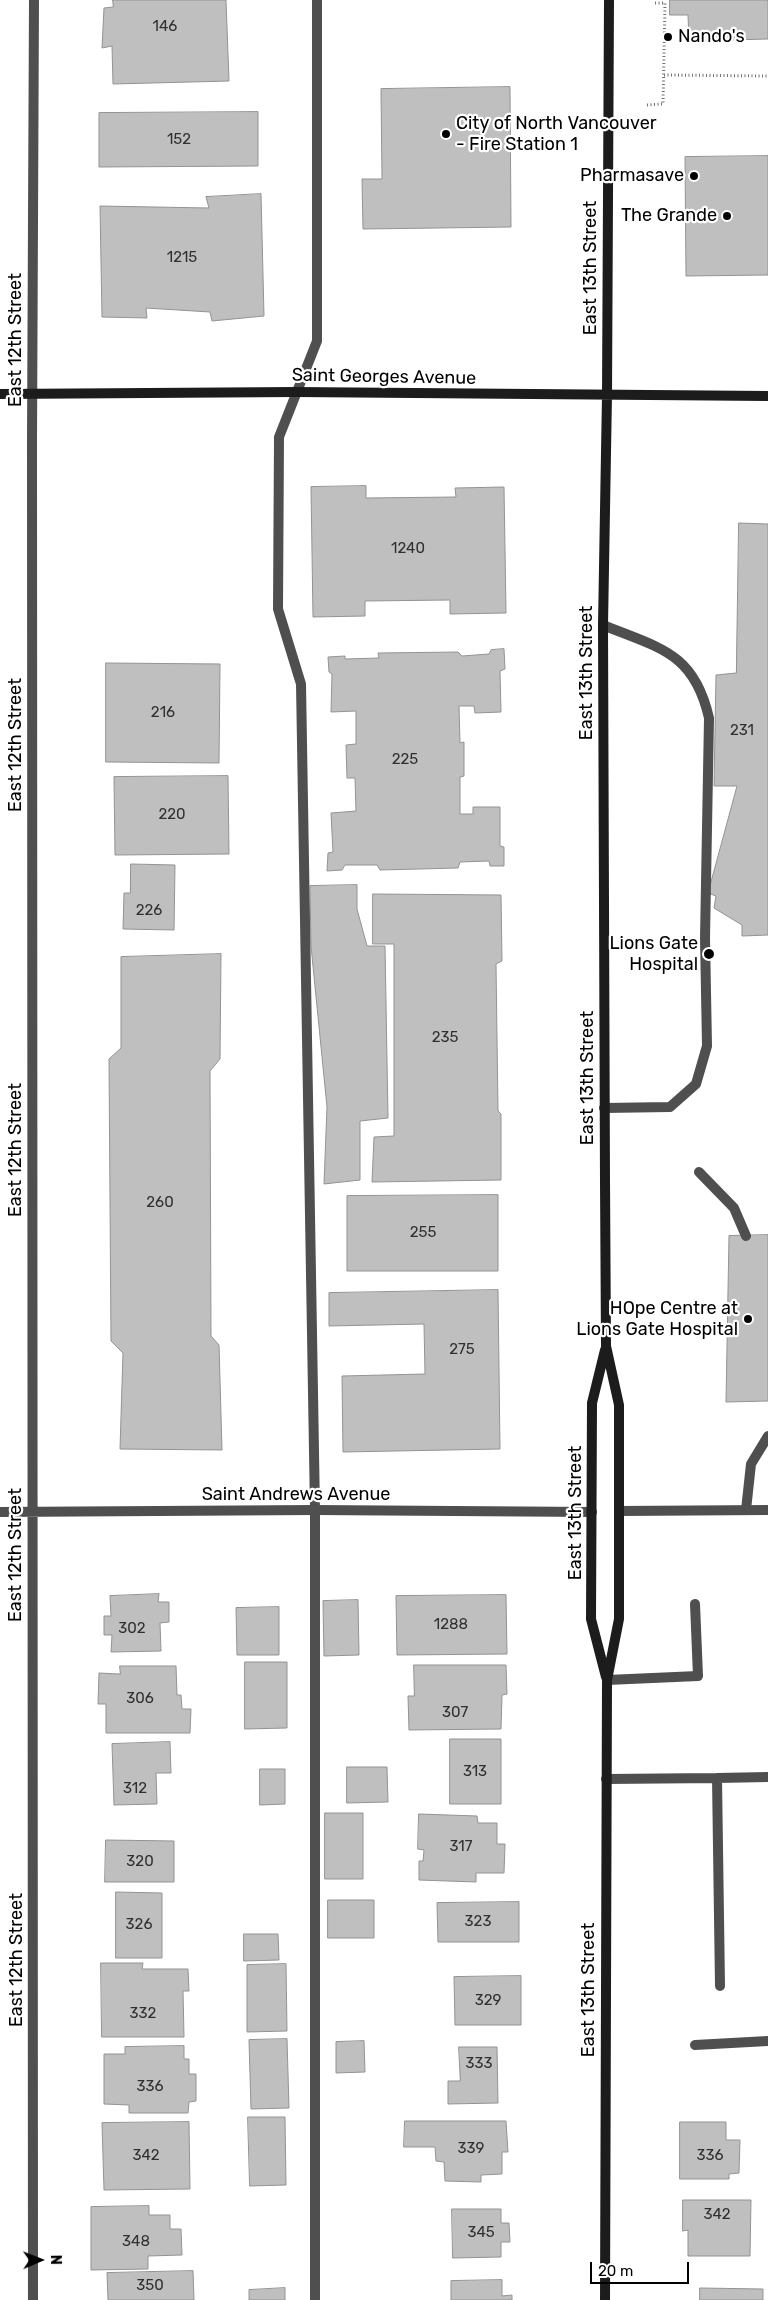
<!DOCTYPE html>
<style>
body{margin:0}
#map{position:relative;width:768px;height:2300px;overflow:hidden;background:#fff;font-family:Rubik,sans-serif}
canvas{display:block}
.north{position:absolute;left:15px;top:2235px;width:50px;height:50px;-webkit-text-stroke:4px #fff;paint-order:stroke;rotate:89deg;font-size:14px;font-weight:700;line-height:20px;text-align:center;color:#000}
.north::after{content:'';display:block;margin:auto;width:18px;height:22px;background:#000;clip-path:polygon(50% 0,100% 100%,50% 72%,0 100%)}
.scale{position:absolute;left:590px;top:2262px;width:99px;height:22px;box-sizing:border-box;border:2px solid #000;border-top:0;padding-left:6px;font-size:15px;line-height:18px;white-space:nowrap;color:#000;-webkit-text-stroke:4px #fff;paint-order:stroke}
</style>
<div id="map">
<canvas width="768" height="2300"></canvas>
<div class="north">N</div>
<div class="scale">20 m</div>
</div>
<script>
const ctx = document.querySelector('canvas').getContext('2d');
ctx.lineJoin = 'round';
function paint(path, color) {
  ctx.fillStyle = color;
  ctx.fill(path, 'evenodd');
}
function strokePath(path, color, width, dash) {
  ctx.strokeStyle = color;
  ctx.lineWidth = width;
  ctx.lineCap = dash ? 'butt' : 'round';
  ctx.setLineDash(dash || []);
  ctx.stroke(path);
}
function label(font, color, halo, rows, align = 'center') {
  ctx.font = font + ' Rubik,sans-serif';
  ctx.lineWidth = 4.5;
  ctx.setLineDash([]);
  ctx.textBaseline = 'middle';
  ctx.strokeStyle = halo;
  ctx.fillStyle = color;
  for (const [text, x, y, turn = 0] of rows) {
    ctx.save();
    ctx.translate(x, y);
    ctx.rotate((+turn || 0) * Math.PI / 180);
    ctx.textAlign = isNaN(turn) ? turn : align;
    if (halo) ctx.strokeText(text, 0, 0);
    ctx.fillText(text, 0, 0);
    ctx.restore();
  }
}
const building = new Path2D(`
 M113 0H226L229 81 113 84 112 46 102 48 104 8 113 7Z
 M670 0H768V39L689 41 688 15H670Z
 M510 87 511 227 363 229 362 179H382L381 89Z
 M258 112V166L99 167V113Z
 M768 156V275L686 276 685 157Z
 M261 194 264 316 212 321 210 312 146 308 147 318 102 317 100 206 209 208 206 197Z
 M366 486V498L456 497 455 488 504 487 506 613 450 614V600L365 601V616L313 617 311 487Z
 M739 523 768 524V935L742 936V925L714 908 716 896 708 893 737 786H714L716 675 736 673Z
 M504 649 505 669 500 671 501 712 475 713 474 706H459L460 743 464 742V776L460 777V814H473V807H500V846L504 847V866H490L489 861 460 862 458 868 380 870 377 865H345L342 870 327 871 328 853 333 852 331 813 356 811 355 778H347L346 745 356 744V711L331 712 332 674 329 672 328 657 345 656V659L379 658 378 653 458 652 462 656 489 654 491 650Z
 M106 663 220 664 219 763 106 762Z
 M228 776 229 854 115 855 114 777Z
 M131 864 175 865 174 930 123 929 124 893H130Z
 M357 885V909L367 946H385L388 1118 360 1121V1180L324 1184 327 1107 311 946 310 886Z
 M373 894 501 895 502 961 496 964 498 1111 501 1114V1180L372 1182 374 1137 394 1136V944H373Z
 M221 954 220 1059 210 1071 211 1336 219 1345 222 1450 120 1449 123 1353 111 1341 109 1059 121 1048V957Z
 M498 1195V1271H347V1196Z
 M768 1235V1401L726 1402 729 1236Z
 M498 1290 500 1449 343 1452 342 1376 425 1374 424 1324 329 1326V1293Z
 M159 1594 158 1602H169V1622L160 1623 161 1651 111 1652 112 1635H104V1616H111L110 1596Z
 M506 1595 507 1654 397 1655 396 1596Z
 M358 1600 359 1655 324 1656 323 1601Z
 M279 1607V1655H237L236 1608Z
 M245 1662H287V1728L245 1729Z
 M414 1665H506L507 1694 502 1695 501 1729 409 1730 408 1696H414Z
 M120 1666H176L177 1695H181L182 1709H191L190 1733H106V1704H98L99 1673 120 1674Z
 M450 1739H501V1804H450Z
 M170 1742 171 1773H156L157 1804 114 1805 112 1744Z
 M347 1767H387L388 1802 347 1803Z
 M260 1769H285V1804L260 1805Z
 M325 1813H363V1879H325Z
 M419 1814 477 1816 478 1823H497V1844H505L504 1873H476V1882L419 1880V1861H423L424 1850 418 1849Z
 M106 1840 174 1841V1882H105Z
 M116 1892 162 1893V1958H116Z
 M328 1900H374V1938H328Z
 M519 1902V1942H438L437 1903Z
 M244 1934H278L279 1960 244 1961Z
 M101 1963H143L142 1969H188L189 1991H183L184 2037H102Z
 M286 1964 287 2031 247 2032V1965Z
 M521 1976V2025H455L454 1977Z
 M287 2039 289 2108 251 2109 249 2040Z
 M364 2041 365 2072 336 2073V2042Z
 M184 2046V2059H189V2074H196V2101L189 2102 188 2113H129V2105L104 2104V2054H125V2047Z
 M459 2047H497L498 2103 448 2104V2081H460Z
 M248 2117H285L286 2185 250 2186Z
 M405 2121H506L508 2152H502V2174L481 2175V2182L445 2181 444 2162 436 2161 435 2147H404Z
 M189 2122 190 2189 104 2190 102 2123Z
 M680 2122H726V2140H740L739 2173 729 2174V2179H680Z
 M683 2200H751L750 2256H688V2230L683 2231Z
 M149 2206V2215H170V2229H181L182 2255 148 2256V2269L91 2270V2207Z
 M452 2209H501V2223H509L510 2242H501V2257L453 2258Z
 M193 2271 194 2300H108L107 2273Z
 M502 2280V2296L512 2295V2300H451V2281Z
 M285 2288V2300H249V2290Z
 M700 2288 763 2289V2300H700Z`);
paint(building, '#bfbfbf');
strokePath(building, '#939393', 1);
strokePath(new Path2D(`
 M664 75 768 76
 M647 105 663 104 665 3H653`), '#717171', 3, [1, 2.5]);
strokePath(new Path2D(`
 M603 625C659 648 694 652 709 718L705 938 707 1046 696 1084 670 1107 604 1108
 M699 1172 734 1208 746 1236
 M746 1510 751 1464 768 1436
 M607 1680 698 1676 695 1604
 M717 1778 768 1777
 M606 1779 717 1778 720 1986
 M695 2045 768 2041
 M315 2300V1510L301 684 278 609 279 437 317 341V0`), '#4f4f4f', 10);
strokePath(new Path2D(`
 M619 1511 768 1510
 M0 1512 315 1510 592 1512
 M33 2300 32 441 34 0`), '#4f4f4f', 10);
strokePath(new Path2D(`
 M0 394 296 392 768 396
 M605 1350 592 1403 591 1619 606 1677
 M605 2300 607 1680 619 1619V1405L606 1346 605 1181 603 625 607 395 609 0`), '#1c1c1c', 10);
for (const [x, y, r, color] of [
 [668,37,5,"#000"],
 [446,134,5,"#000"],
 [694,176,5,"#000"],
 [727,216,5,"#000"],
 [709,954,6,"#000"],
 [748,1319,5,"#000"]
]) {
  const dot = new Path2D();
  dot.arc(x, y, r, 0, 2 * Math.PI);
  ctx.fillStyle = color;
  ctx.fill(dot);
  strokePath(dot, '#fff', 2);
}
label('15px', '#303030', null, [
 ["146",165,27],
 ["152",179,140],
 ["1215",182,258],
 ["1240",408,549],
 ["216",163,713],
 ["231",742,731],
 ["225",405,760],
 ["220",172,815],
 ["226",149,911],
 ["235",445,1038],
 ["260",160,1203],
 ["255",423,1233],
 ["275",462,1350],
 ["1288",451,1625],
 ["302",132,1629],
 ["306",140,1699],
 ["307",455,1713],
 ["313",475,1772],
 ["312",135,1789],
 ["317",461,1847],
 ["320",140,1862],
 ["323",478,1922],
 ["326",139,1925],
 ["329",488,2001],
 ["332",143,2014],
 ["333",479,2064],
 ["336",150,2087],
 ["339",471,2149],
 ["342",146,2156],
 ["336",710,2156],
 ["342",717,2215],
 ["345",481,2233],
 ["348",136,2242],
 ["350",150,2286]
]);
label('18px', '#000', '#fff', [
 ["Nando's",678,37,"left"],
 ["City of North Vancouver",456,124,"left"],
 ["- Fire Station 1",456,145,"left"],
 ["Pharmasave",684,176],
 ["The Grande",717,216],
 ["Lions Gate",698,944],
 ["Hospital",698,965],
 ["HOpe Centre at",738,1309],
 ["Lions Gate Hospital",738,1330]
], 'right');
label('18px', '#000', '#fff', [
 ["East 13th Street",591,268,-90],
 ["East 12th Street",16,340,-90],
 ["Saint Georges Avenue",384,377,1],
 ["East 13th Street",587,673,-90],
 ["East 12th Street",16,745,-90],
 ["East 13th Street",588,1078,-90],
 ["East 12th Street",16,1150,-90],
 ["Saint Andrews Avenue",296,1495],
 ["East 13th Street",576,1513,-90],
 ["East 12th Street",16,1555,-90],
 ["East 12th Street",17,1960,-90],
 ["East 13th Street",589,1990,-90]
]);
</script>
